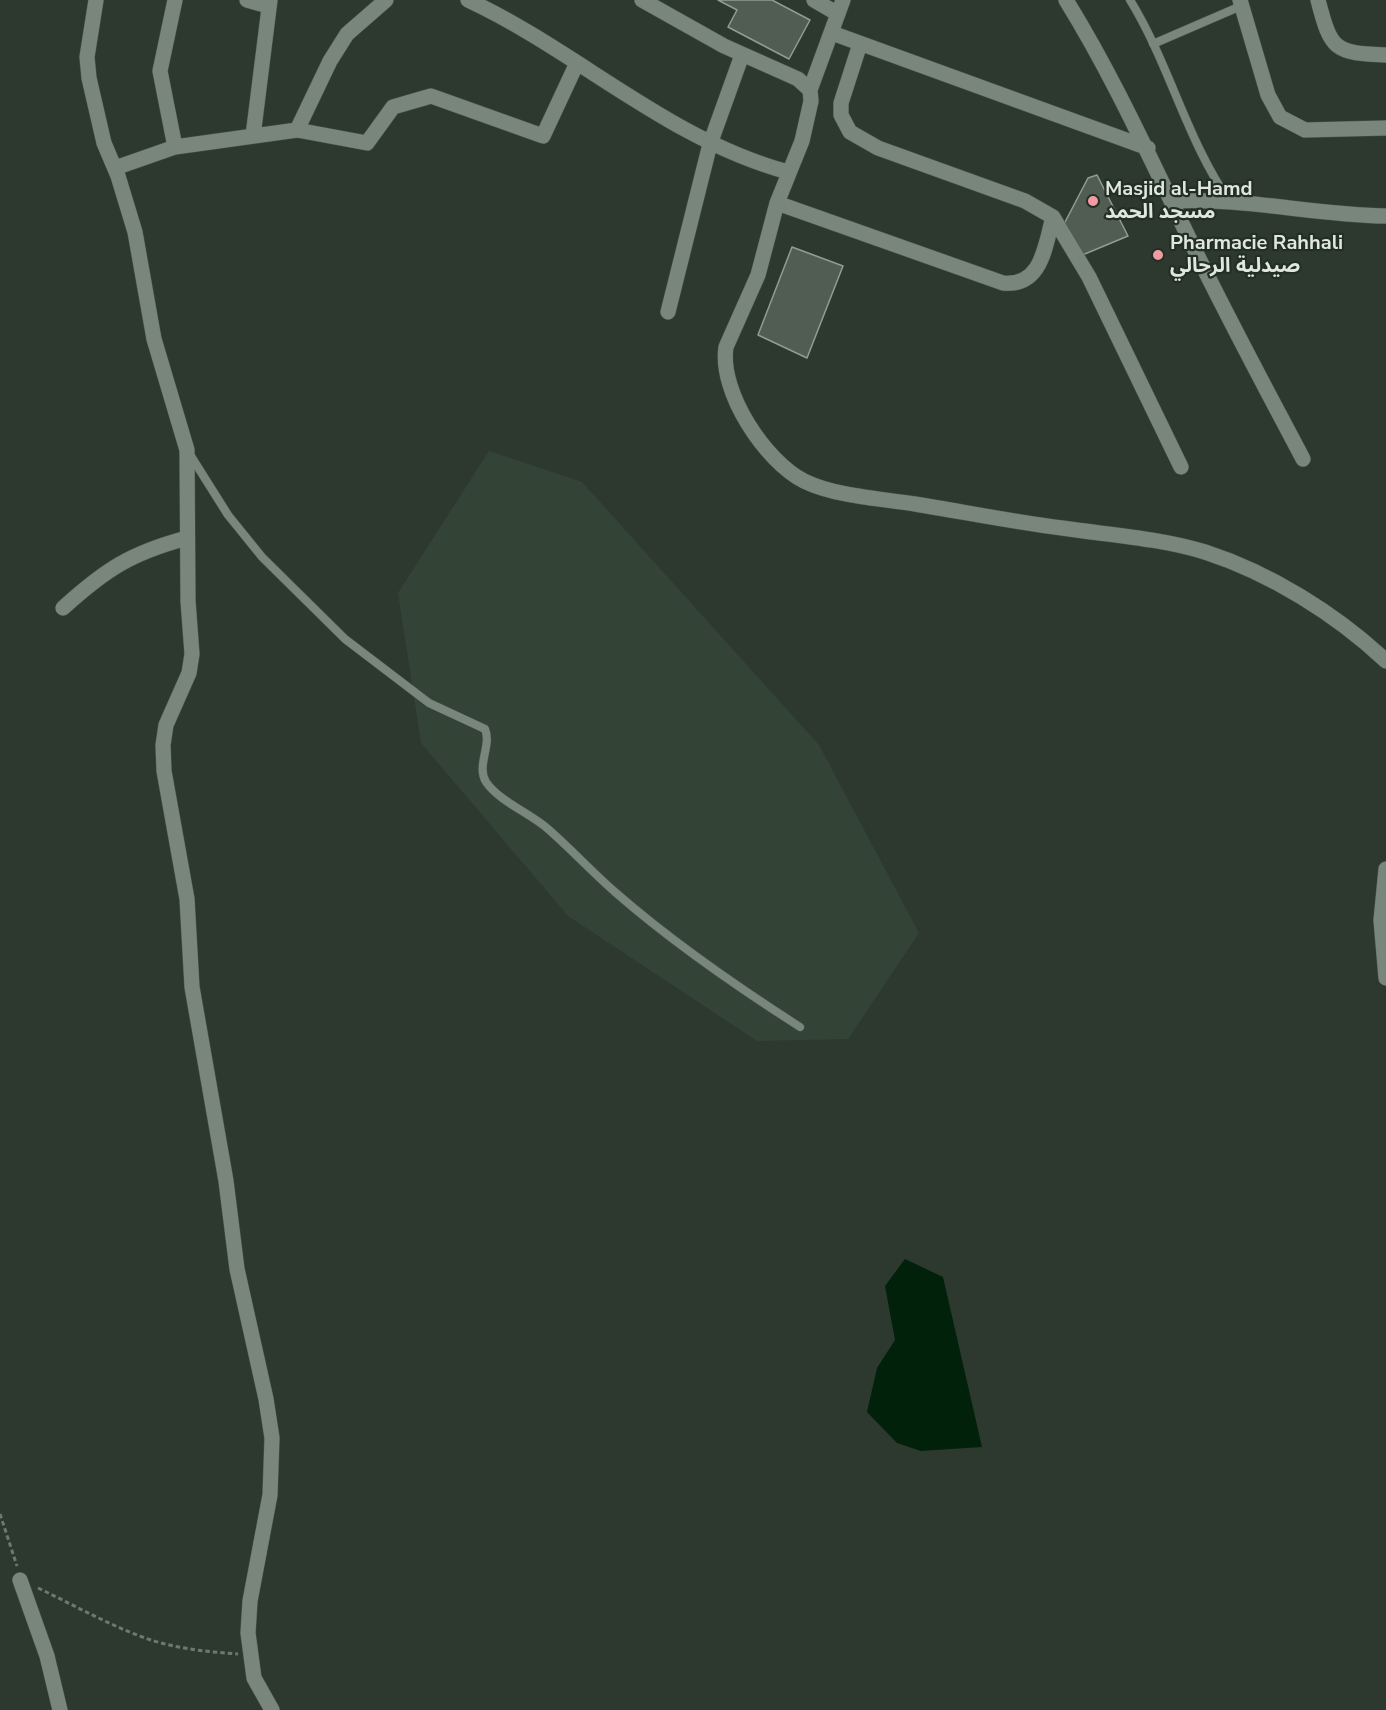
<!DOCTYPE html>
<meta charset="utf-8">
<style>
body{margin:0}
canvas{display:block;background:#2d382f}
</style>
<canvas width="1386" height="1710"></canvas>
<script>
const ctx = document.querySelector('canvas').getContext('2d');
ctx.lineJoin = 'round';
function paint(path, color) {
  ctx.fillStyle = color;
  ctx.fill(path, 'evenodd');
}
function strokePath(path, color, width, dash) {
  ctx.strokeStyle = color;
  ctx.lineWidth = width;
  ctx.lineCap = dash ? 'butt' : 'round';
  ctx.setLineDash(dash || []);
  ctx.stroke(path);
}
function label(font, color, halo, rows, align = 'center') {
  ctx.font = font + ' "Nunito Sans","Noto Sans Arabic",sans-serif';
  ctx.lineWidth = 4.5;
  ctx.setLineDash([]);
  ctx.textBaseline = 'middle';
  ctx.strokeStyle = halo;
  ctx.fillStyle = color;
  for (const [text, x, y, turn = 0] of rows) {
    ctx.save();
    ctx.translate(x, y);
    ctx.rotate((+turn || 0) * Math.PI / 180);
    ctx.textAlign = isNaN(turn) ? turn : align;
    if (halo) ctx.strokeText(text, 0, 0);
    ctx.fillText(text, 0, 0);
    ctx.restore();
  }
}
paint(new Path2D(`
 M489 451 582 482 819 745 919 933 848 1039 757 1041 568 916 421 743 398 593Z`), '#334336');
paint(new Path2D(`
 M905 1259 943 1277 982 1447 921 1451 897 1443 867 1412 877 1368 895 1340 885 1286Z`), '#01210a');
const building = new Path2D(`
 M718 0H772L810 20 789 59 728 27 737 10Z
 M1097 175 1128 236 1080 256 1064 224 1088 178Z
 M792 247 843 266 807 358 758 335Z`);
paint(building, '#515d52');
strokePath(building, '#909d92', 1.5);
const lane = new Path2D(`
 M1130 0C1170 65 1186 139 1230 202
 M1153 44 1241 6
 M189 453 228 515 262 557 345 639 429 703 485 729C492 745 476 766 486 782 500 802 530 813 548 829 571 849 592 872 615 892 672 942 736 986 800 1027`);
const street = new Path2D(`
 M96 0 87 57 89 78 104 143 118 176 135 232 154 339 187 450 188 601 192 654 189 673 166 725 163 745 164 771 187 899 192 987 226 1181 237 1269 266 1399 272 1438 270 1495 250 1601 248 1633 254 1678 272 1710
 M247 0 268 6
 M468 0C579 52 667 139 788 172
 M642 0 724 46 798 79 810 90 811 101 802 141 777 203 758 275 726 347C719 392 765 461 804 481 834 496 882 499 915 504 964 512 1013 522 1062 528 1109 535 1159 538 1205 552 1270 573 1336 614 1386 661
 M814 0 838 14
 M1066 0C1113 76 1149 156 1188 236 1224 311 1264 385 1303 459
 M1240 0 1268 95 1280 117 1305 130 1386 128
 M1318 0C1331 50 1334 53 1386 55
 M832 33 1148 148
 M860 44 841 103V115L850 132 878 148 1025 201 1053 217 1089 277 1181 467
 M810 90 843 0
 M297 130 330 61 347 34 386 0
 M253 136 270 0
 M175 147 160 71 175 0
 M115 168 175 147 297 130 367 143 393 107 431 96 543 136 577 63
 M1171 201C1242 197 1314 215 1386 216
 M777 203 1003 283C1042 287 1045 246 1053 217
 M668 312 710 144 742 55
 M63 608C106 569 131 553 187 538
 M1386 869 1381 920 1386 978
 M20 1580 47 1656 60 1710`);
strokePath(lane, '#4a534c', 9);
strokePath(street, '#4a534c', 16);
strokePath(new Path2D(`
 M0 1514 17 1566
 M38 1588C76 1606 112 1627 151 1640 179 1649 209 1652 238 1654`), '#6f7870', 3, [4.5, 3]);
strokePath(lane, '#79867b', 8);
strokePath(street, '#79867b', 15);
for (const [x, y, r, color] of [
 [1093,201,6,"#f49aa3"],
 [1158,255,6,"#f49aa3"]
]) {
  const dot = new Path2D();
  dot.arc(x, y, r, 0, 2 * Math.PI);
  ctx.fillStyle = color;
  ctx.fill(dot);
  strokePath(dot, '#232e25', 2);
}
label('bold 20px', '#e0e7e1', '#232e25', [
 ["Masjid al-Hamd",1105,190],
 ["مسجد الحمد",1105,213],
 ["Pharmacie Rahhali",1170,244],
 ["صيدلية الرحالي",1170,267]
], 'left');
</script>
